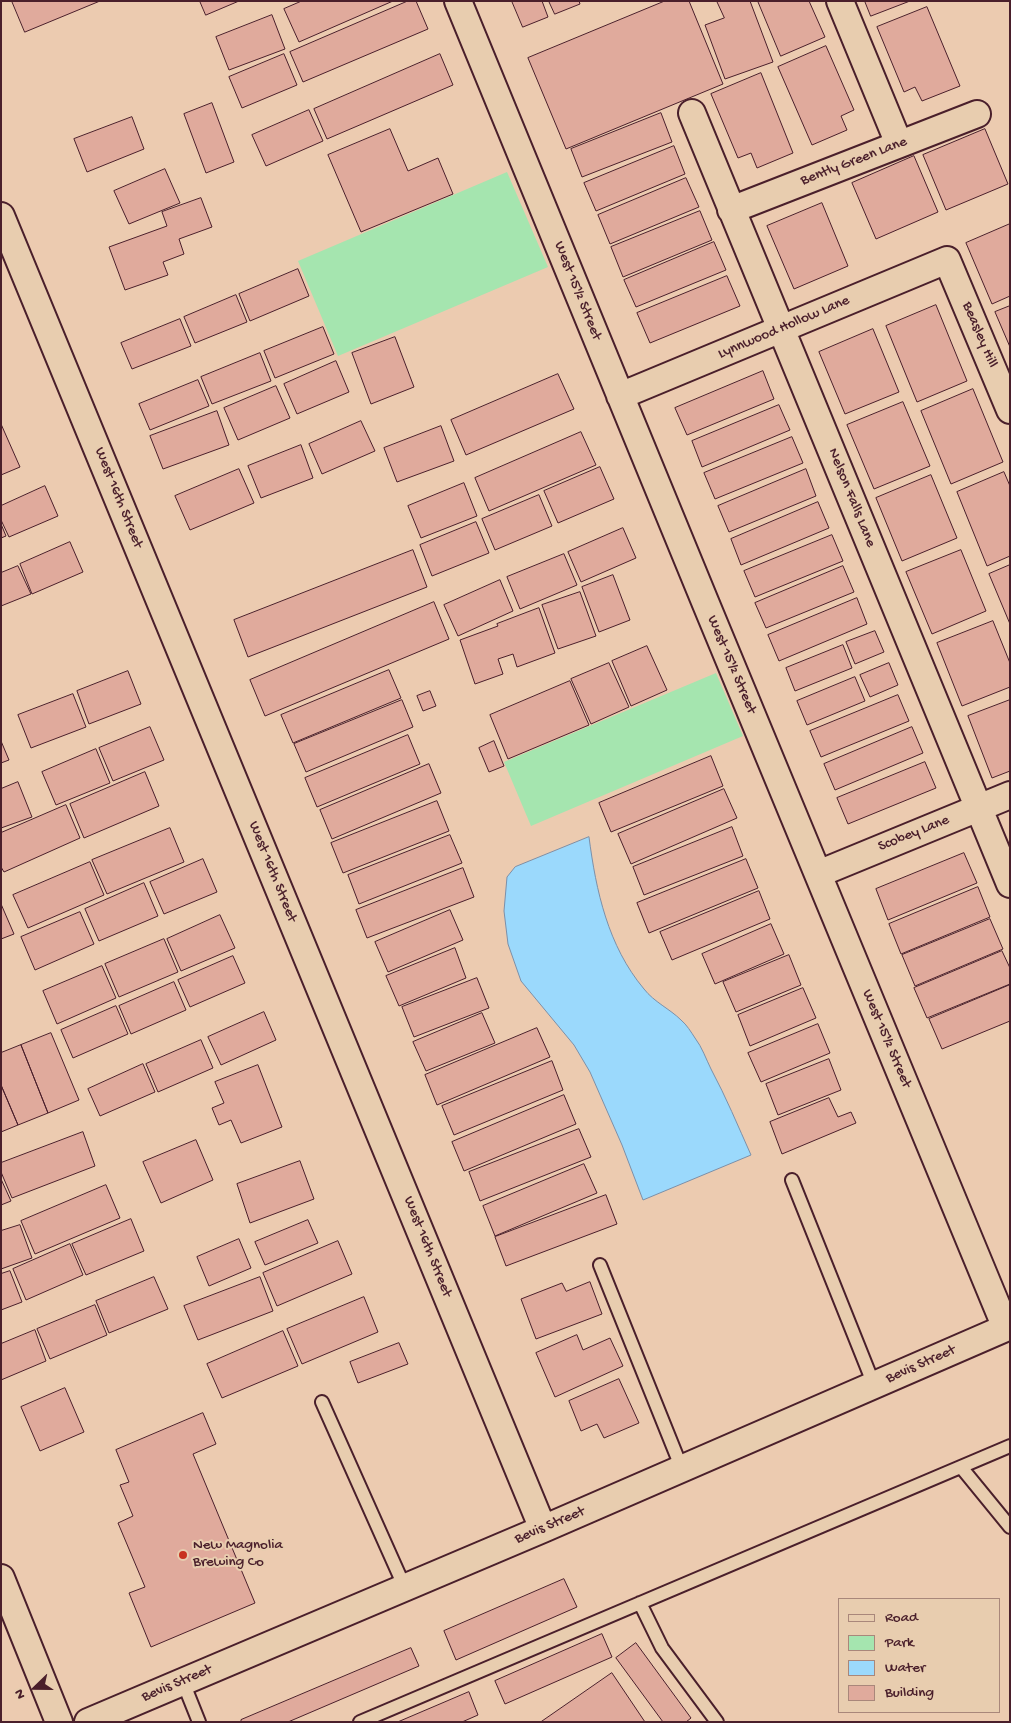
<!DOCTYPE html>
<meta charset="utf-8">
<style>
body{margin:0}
#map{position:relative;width:1011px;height:1723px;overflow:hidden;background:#eccbb0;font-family:"Gochi Hand",sans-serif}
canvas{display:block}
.frame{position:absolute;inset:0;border:2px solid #4a1f2b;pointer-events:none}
.legend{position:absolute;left:838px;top:1598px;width:162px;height:115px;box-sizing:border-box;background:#e8cdaf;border:1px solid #a9877a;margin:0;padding:6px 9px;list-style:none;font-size:15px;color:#4a1f2b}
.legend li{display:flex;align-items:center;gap:10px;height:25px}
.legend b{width:25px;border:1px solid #a9877a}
.north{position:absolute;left:10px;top:1663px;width:50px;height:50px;-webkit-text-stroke:4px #e8cdaf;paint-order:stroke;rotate:248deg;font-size:14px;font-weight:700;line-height:20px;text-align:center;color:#4a1f2b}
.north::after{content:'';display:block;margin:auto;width:18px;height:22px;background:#4a1f2b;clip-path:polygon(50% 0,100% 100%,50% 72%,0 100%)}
</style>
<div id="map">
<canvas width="1011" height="1723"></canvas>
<div class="frame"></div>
<ul class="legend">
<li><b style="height:6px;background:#e8cdaf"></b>Road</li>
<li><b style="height:14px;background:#a5e5af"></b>Park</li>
<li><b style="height:14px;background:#9bd9fc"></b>Water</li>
<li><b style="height:14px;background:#e0aa9c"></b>Building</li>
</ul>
<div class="north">N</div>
</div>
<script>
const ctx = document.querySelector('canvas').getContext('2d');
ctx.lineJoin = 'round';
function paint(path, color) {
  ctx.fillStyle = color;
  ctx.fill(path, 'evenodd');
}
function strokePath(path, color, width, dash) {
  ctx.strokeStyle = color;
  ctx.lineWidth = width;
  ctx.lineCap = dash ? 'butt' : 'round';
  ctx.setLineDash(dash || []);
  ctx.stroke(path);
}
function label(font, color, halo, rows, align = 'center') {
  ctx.font = font + ' "Gochi Hand",sans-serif';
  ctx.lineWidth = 4;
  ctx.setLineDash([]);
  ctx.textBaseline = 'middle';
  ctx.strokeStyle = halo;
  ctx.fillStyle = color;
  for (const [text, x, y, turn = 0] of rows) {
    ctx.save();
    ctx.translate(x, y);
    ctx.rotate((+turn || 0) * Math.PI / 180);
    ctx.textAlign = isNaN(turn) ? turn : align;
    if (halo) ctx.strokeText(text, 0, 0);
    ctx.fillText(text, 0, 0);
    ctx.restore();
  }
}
paint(new Path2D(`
 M507 172 548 267 338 356 298 261Z
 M716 673 743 736 531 826 504 762Z`), '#a5e5af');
const water = new Path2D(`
 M589 837C596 891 608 946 644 989 654 1002 670 1009 681 1020 687 1025 691 1032 695 1038 702 1047 706 1059 711 1069 726 1097 738 1126 751 1155L643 1200 622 1145 590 1072 574 1045 521 981 508 944 504 911 507 877 515 867Z`);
paint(water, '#9bd9fc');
strokePath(water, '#7b8fa8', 1);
const building = new Path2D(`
 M12 1H100L25 32Z
 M200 1H239L206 15Z
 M302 1H393L299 42 284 9Z
 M408 1H416L428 29 303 82 290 52Z
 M512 1H542L548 17 523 27Z
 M549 1H579L580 4 555 14Z
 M665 1H689L723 84 566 149 528 58Z
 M717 1H750L773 62 725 79 705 25 724 18Z
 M758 1H809L825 37 781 56Z
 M865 1H910L871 16Z
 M927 7 960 86 922 101 915 87 904 92 877 27Z
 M272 15 285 49 229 70 216 37Z
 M826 46 854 110 841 116 847 130 812 145 778 67Z
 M284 54 297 85 242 108 229 77Z
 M440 54 453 85 327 139 314 109Z
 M761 73 793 153 757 168 751 153 738 158 711 94Z
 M212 103 234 162 206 173 184 114Z
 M309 110 323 141 266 166 252 135Z
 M661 113 672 142 582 177 571 149Z
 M132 117 144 149 87 172 74 139Z
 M390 129 408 171 438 158 453 194 361 232 328 155Z
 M985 129 1008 184 946 210 923 155Z
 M674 146 685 174 596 211 584 183Z
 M914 156 938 212 876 239 852 183Z
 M165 169 180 203 129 224 114 191Z
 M686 178 699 207 610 244 598 215Z
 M201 198 212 227 179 239 184 254 163 262 168 275 125 290 109 247 167 226 162 212Z
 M822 203 848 266 794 289 767 226Z
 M700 211 712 240 623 277 611 247Z
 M1010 224V296L992 304 966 243Z
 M714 242 726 270 636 307 624 280Z
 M298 269 309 296 250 321 239 294Z
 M727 276 740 306 650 343 637 313Z
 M236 295 247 322 195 343 184 317Z
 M936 305 967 381 917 402 886 326Z
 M1010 306V347L995 312Z
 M180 319 191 346 132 369 121 343Z
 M323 327 334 354 275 378 264 351Z
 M873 329 899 392 845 414 819 352Z
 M395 337 414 387 371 404 352 353Z
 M260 353 271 381 212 404 201 377Z
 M336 361 349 392 297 414 284 384Z
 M763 371 774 399 687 435 675 408Z
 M558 374 574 409 466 455 451 420Z
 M198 380 209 406 150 430 139 404Z
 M276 386 290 418 238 440 224 408Z
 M973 389 1003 462 951 484 921 411Z
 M903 402 930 466 874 489 847 425Z
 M779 405 790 430 702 467 692 441Z
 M217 411 229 445 163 469 150 436Z
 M361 421 375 451 322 474 309 444Z
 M1 424 20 467 1 475Z
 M441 426 454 461 397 482 384 448Z
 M581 432 596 465 489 511 475 478Z
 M792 437 803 463 715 499 704 473Z
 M301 445 313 478 261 498 248 466Z
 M600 467 614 499 558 523 544 491Z
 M239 469 254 503 190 530 175 496Z
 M806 469 816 496 729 532 718 506Z
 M1004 472 1010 486V556L987 566 957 492Z
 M931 475 957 538 902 561 876 498Z
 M464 483 477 516 421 538 408 506Z
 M45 486 58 516 9 537 1 520V506Z
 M539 495 552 526 495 550 482 519Z
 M818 502 829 528 741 565 731 539Z
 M476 522 489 553 432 576 420 545Z
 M1 524 6 536 1 538Z
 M623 528 636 558 581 582 568 552Z
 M832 535 843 561 755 597 744 571Z
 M70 542 83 572 32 594 20 564Z
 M413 550 427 587 248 657 234 620Z
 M961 550 986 611 932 634 906 572Z
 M564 554 577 585 520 609 507 577Z
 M1010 565V624L989 574Z
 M18 566 31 594 1 606V573Z
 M843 566 854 592 766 628 755 603Z
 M613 575 630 620 599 632 582 587Z
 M500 580 513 611 458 636 444 605Z
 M580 592 596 636 558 649 542 605Z
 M857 598 867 624 779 661 768 635Z
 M434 602 449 639 265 716 250 680Z
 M539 608 555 653 517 667 513 654 498 659 503 674 475 684 460 640 498 626 497 624Z
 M993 621 1010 663V687L962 706 937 643Z
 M875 631 884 652 855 664 846 642Z
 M843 645 852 668 795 691 786 668Z
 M647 646 667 690 631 706 612 661Z
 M609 663 629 707 591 724 571 679Z
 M889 663 898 685 870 697 860 675Z
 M389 670 401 698 293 743 281 715Z
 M128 671 141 704 89 724 77 691Z
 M855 677 865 701 807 725 797 701Z
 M570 681 589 725 508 759 490 715Z
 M430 691 436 706 423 711 417 696Z
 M73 694 86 727 31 748 18 715Z
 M898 695 909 721 821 757 810 731Z
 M402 700 413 727 306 772 294 744Z
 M1010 700V771L992 778 968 716Z
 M150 727 164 760 113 781 99 748Z
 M912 727 923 753 835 790 824 764Z
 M408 735 420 764 317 807 305 778Z
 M1 741 9 760 1 763Z
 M494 741 504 766 489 772 479 748Z
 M96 749 110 783 56 805 42 772Z
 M711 756 723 786 611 832 599 803Z
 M925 762 936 788 848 824 837 798Z
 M429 764 441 793 332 839 320 810Z
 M145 772 159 806 84 838 70 804Z
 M18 782 32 817 1 828V789Z
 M724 789 737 818 631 864 618 834Z
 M437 801 449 831 343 873 331 843Z
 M66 805 80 838 4 872 1 867V833Z
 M732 827 743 856 644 895 633 867Z
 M170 828 184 862 107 894 92 860Z
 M450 835 462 863 359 904 348 875Z
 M964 853 977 883 888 920 876 889Z
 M203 859 217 892 164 914 150 882Z
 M746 859 758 888 649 933 637 903Z
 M90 862 104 895 28 928 13 895Z
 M463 868 474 897 367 938 356 910Z
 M144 883 158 916 99 941 85 909Z
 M978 887 990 917 901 954 889 924Z
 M759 891 770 919 672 960 660 932Z
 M1 904 14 934 1 939Z
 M450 910 463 940 388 972 375 942Z
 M80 912 94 944 35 970 21 937Z
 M220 915 235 948 181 971 167 939Z
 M990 919 1003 949 915 986 902 955Z
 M771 924 784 954 715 984 702 954Z
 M164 939 178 972 119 997 105 964Z
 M455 948 466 978 399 1006 386 976Z
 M1002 951 1010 968V984L927 1018 914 988Z
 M789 955 801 985 736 1012 723 982Z
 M233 956 245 983 190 1007 178 980Z
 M102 966 116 998 57 1024 43 991Z
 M477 978 489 1008 414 1037 402 1007Z
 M174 982 186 1010 131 1034 119 1006Z
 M1010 985V1021L942 1049 929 1019Z
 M803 988 816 1018 750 1046 738 1015Z
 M116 1006 128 1034 73 1058 61 1030Z
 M264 1012 276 1040 221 1065 208 1037Z
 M482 1013 495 1043 426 1071 413 1042Z
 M818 1024 830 1053 761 1082 748 1053Z
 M537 1028 550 1057 437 1105 425 1075Z
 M51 1033 79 1100 48 1113 21 1045Z
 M201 1040 213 1068 158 1092 146 1064Z
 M21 1045 48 1113 18 1125 1 1085V1053Z
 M829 1059 841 1090 778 1115 766 1084Z
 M552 1061 563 1090 454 1135 442 1106Z
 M143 1064 155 1092 100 1116 88 1089Z
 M258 1065 282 1127 241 1143 231 1120 219 1125 212 1108 224 1103 215 1082Z
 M1 1085 18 1125 1 1132Z
 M564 1095 576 1124 464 1171 452 1142Z
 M829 1098 838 1117 851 1112 856 1123 782 1154 770 1122Z
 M579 1129 591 1157 480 1201 469 1172Z
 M83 1132 95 1166 12 1198 1 1172V1163Z
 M196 1140 213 1180 161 1203 143 1162Z
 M300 1161 314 1199 250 1223 237 1184Z
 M584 1164 597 1193 495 1236 483 1206Z
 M1 1179 11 1201 1 1205Z
 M106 1185 120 1218 35 1254 21 1221Z
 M606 1195 617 1224 506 1266 495 1237Z
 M131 1219 144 1251 86 1275 72 1244Z
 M308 1220 318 1243 265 1265 255 1242Z
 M20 1225 32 1258 1 1269V1231Z
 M239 1239 251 1268 209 1286 197 1257Z
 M338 1241 352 1274 277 1306 263 1273Z
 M70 1244 83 1275 26 1300 13 1269Z
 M10 1271 22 1302 1 1310V1274Z
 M154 1277 168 1309 109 1333 96 1301Z
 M260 1277 273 1311 198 1340 184 1306Z
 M590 1282 602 1314 536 1339 521 1299 562 1283 566 1291Z
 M364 1297 378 1332 302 1364 287 1329Z
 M95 1305 107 1335 50 1359 37 1329Z
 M35 1330 46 1361 1 1380V1344Z
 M283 1331 298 1366 222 1398 207 1364Z
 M577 1335 583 1350 610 1338 623 1366 555 1397 536 1353Z
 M399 1343 408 1364 358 1383 350 1362Z
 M619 1379 639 1423 604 1438 597 1424 581 1431 569 1401Z
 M65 1388 84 1432 40 1451 21 1407Z
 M203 1413 216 1444 193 1454 255 1603 151 1647 129 1593 145 1587 118 1523 133 1516 120 1485 129 1482 116 1450Z
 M564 1579 577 1607 456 1660 444 1631Z
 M602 1634 612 1657 505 1704 495 1681Z
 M636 1643 691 1718 686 1722H663L616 1658Z
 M411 1648 419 1666 288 1722H241V1720Z
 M612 1673 645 1722H541Z
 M469 1692 478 1715 462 1722H398Z`);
paint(building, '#e0aa9c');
strokePath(building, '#4a1f2b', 1);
const service = new Path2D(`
 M792 1180 874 1385
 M600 1265 682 1469
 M322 1402 405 1588
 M961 1467 1010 1527
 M640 1603 662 1648 717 1722
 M183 1682 199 1722
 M360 1722 1010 1446`);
const minor = new Path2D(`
 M458 1 706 604 1006 1328
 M840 1 899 144
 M692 113 1010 884
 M731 210 977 114
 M1 216 543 1529
 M620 396 947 260 1010 410
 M818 874 1010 795
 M1 1578 59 1722
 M88 1722 543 1529 1010 1326`);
strokePath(service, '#4a1f2b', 16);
strokePath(minor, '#4a1f2b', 30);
strokePath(service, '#e8cdaf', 12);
strokePath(minor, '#e8cdaf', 26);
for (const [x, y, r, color] of [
 [183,1555,5,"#c8321e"]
]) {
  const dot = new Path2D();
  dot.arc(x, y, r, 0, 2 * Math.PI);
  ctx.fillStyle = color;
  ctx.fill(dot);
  strokePath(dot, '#e8cdaf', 2);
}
label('15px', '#4a1f2b', '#e8cdaf', [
 ["Bently Green Lane",854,162,-21],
 ["West 15½ Street",577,291,68],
 ["Lynnwood Hollow Lane",784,328,-23],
 ["Beasley Hill",979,335,67],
 ["West 16th Street",118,498,68],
 ["Nelson Falls Lane",851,498,68],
 ["West 15½ Street",731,665,67],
 ["Scobey Lane",914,834,-22],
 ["West 16th Street",272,872,68],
 ["West 15½ Street",886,1039,67],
 ["West 16th Street",427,1247,68],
 ["Bevis Street",921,1365,-24],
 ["Bevis Street",550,1526,-23],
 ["Bevis Street",177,1684,-23]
]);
label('15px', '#4a1f2b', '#e8cdaf', [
 ["New Magnolia",193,1546],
 ["Brewing Co",193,1563]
], 'left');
</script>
